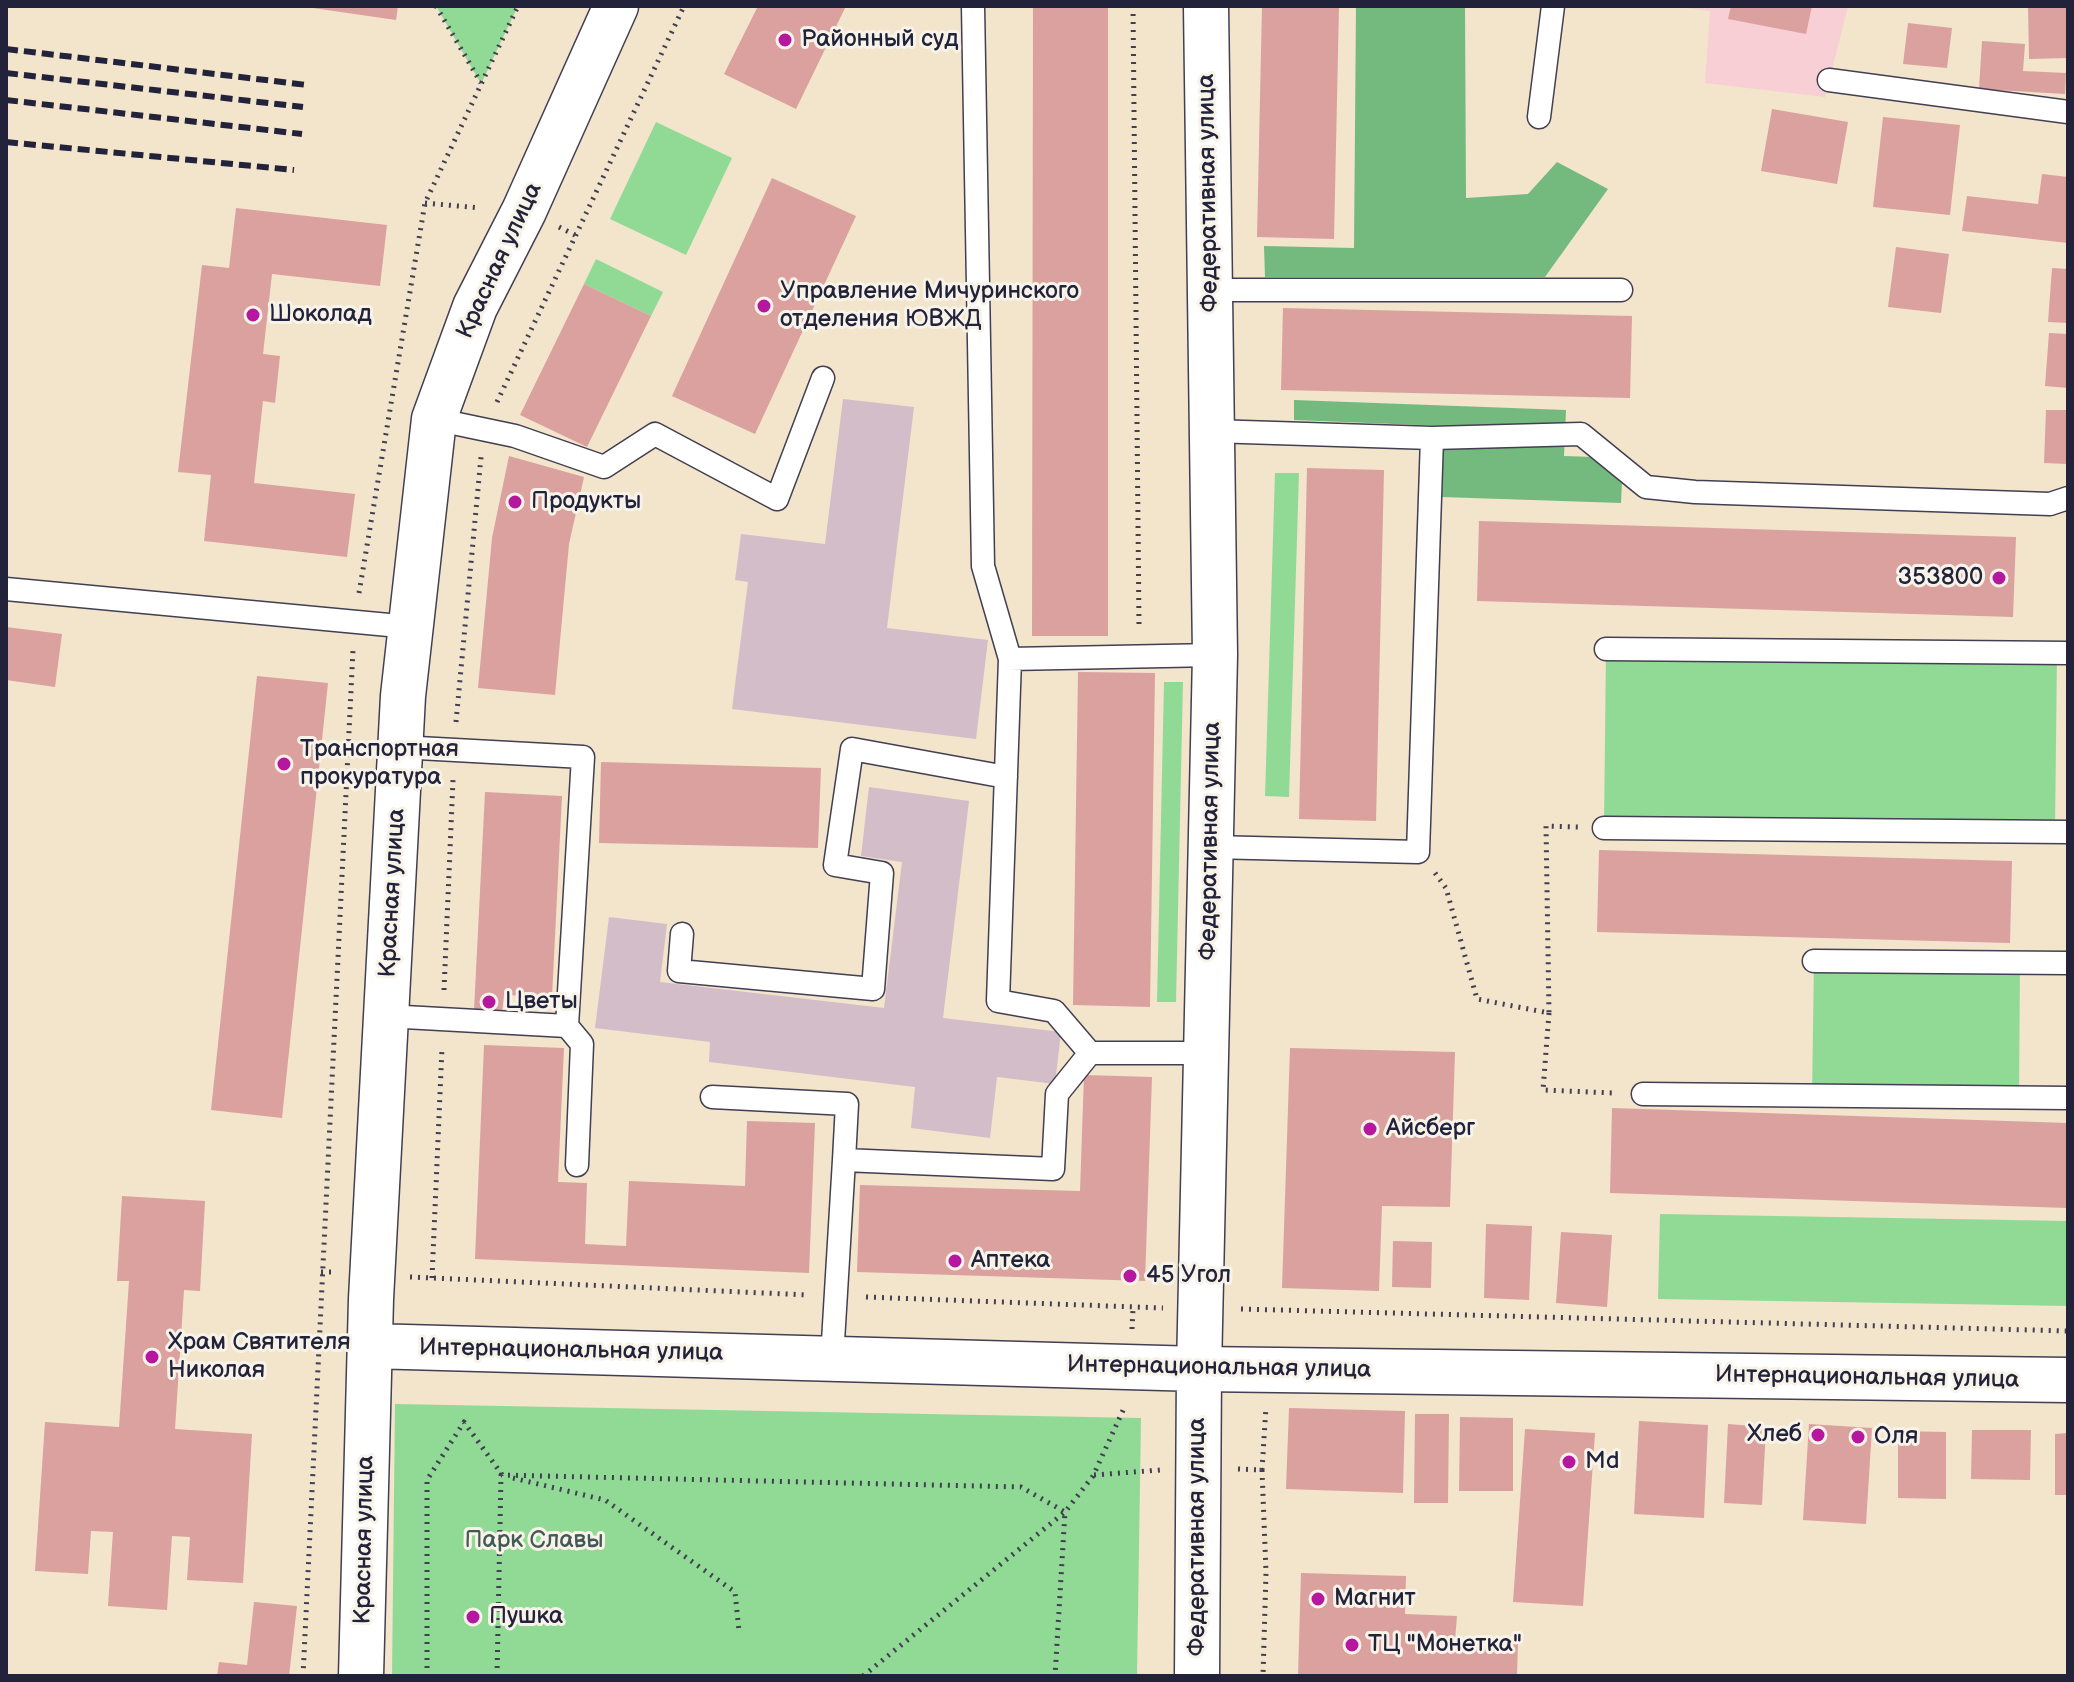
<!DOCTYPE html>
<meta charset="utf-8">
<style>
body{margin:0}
#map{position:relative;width:2074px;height:1682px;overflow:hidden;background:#f3e4cc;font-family:"Balsamiq Sans",sans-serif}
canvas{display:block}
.frame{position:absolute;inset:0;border:8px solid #22223b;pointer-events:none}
</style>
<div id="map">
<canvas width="2074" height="1682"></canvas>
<div class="frame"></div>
</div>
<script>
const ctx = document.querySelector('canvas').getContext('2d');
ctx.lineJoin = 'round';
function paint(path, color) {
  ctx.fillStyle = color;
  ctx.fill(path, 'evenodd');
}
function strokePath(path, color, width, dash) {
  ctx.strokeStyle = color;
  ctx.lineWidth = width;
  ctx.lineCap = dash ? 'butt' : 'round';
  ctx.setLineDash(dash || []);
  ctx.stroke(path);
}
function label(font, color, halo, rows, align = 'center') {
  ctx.font = font + ' "Balsamiq Sans",sans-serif';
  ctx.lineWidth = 6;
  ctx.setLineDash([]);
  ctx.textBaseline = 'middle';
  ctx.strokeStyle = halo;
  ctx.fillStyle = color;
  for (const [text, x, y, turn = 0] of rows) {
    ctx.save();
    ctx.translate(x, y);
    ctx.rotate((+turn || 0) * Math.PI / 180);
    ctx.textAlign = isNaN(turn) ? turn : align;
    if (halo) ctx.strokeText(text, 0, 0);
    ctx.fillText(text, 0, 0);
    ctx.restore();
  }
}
paint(new Path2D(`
 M1669 6H1848L1825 97 1705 83 1710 11Z`), '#f7cfd5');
paint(new Path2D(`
 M843 399 914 407 887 628 988 640 976 739 732 709 748 582 735 580 741 534 825 544Z
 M869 787 969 801 943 1018 1061 1032 1055 1084 997 1077 990 1138 911 1128 915 1087 709 1062 710 1042 595 1028 609 917 667 924 660 982 884 1008 902 862 861 856Z`), '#d2bdc8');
paint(new Path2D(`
 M436 6H518L481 84Z
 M656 122 732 158 686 255 610 219Z
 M596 259 663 292 651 316 584 284Z
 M1275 473H1299L1289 797 1265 796Z
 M1606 649 2057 653 2055 832 1604 828Z
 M1164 682H1183L1176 1002H1157Z
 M1814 961 2020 963 2019 1097 1812 1096Z
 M1660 1214 2068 1221V1306L1658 1299Z
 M395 1404 1141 1418 1137 1676H392Z`), '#91da95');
paint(new Path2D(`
 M1356 6H1465L1466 198 1528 194 1557 162 1608 189 1545 277H1265L1264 246 1354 248Z
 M1294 400 1566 410 1564 456 1623 458 1621 503 1442 497 1444 426 1294 420Z`), '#74ba7e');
paint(new Path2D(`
 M299 6H398L396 20Z
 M758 6H846L796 109 724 74Z
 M1033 6H1108V636H1032Z
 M1262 6H1339L1334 239 1257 237Z
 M1731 6H1812L1806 34 1728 19Z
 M2028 6H2068V58L2029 59Z
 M1908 23 1952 28 1947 68 1903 64Z
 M1982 41 2025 44 2023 71 2066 73 2065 94 1979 89Z
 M1772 109 1848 122 1837 184 1761 171Z
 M1883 117 1960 125 1950 215 1873 207Z
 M2042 174 2068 177V243L1962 231 1967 196 2038 204Z
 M772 178 856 216 755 434 672 396Z
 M236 208 387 225 380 286 272 274 263 354 280 356 275 403 263 401 254 483 355 494 347 557 204 541 211 475 178 472 202 265 229 268Z
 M1896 247 1949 254 1941 313 1888 307Z
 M2052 268 2068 269V323L2048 322Z
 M584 284 651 316 587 447 520 415Z
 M1283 308 1632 316 1630 398 1281 390Z
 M2049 333 2068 334V388L2045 386Z
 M2046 410H2068V464L2044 463Z
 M509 456 584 477 569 544 555 695 478 688 492 538Z
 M1307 468 1384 470 1376 821 1299 819Z
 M1479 521 2016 537 2013 617 1477 601Z
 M6 627 62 634 55 687 6 680Z
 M1078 672 1155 673 1150 1007 1073 1005Z
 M257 676 328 683 282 1118 211 1110Z
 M601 762 821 768 818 848 599 843Z
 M485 792 562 796 552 997 504 995 502 1013 474 1010Z
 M1599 850 2012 861 2010 943 1597 932Z
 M484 1045 564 1048 558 1182 587 1183 585 1244 626 1246 629 1181 745 1186 747 1121 815 1123 809 1273 475 1259Z
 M1290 1048 1455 1052 1450 1207 1382 1206 1379 1291 1282 1288Z
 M1084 1075 1152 1077 1145 1281 857 1272 860 1185 1080 1191Z
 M1612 1108 2068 1123V1208L1610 1193Z
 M122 1196 205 1201 200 1291 184 1290 175 1429 252 1434 243 1583 187 1580 190 1537 172 1536 167 1610 108 1606 113 1532 91 1531 88 1574 35 1571 45 1422 119 1427 129 1281H117Z
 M1486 1224 1532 1226 1529 1300 1484 1298Z
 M1561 1232 1612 1235 1607 1307 1556 1303Z
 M1393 1241 1432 1242 1431 1288 1392 1287Z
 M1289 1408 1405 1411 1403 1493 1286 1489Z
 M1415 1414H1449L1448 1503H1414Z
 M1460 1417 1513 1418V1491H1459Z
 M1639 1421 1708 1425 1704 1518 1634 1514Z
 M1728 1424 1766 1427 1762 1505 1724 1503Z
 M1809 1424 1872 1428 1866 1524 1803 1520Z
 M1525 1429 1595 1433 1583 1606 1513 1602Z
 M1972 1430H2031L2030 1480 1971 1479Z
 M1898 1431 1946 1432V1499L1898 1498Z
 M2068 1433V1495H2055V1434Z
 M1301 1573 1406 1576 1405 1614 1457 1616 1455 1640 1518 1642 1517 1676H1298Z
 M254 1602 297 1606 289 1676H217L219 1662 247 1665Z`), '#daa19f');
const lane = new Path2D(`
 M973 6 983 566 1010 659
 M1829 80 2068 112
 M1539 117 1553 6
 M1210 290H1621
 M434 419 515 436 604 467 655 434 777 499 823 378
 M1432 438 1581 434 1646 487 1695 492 2050 504 2068 498
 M6 589 410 627
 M1606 649 2068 653
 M1604 828 2068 832
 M1211 847 1418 852 1432 438 1212 431
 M682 934 679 971 873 989 882 873 835 865 852 749 1006 777
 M1814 961 2068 963
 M386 1016 567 1026 583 757 400 747
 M567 1026 582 1044 577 1165
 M1207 1053H1090L1054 1011 998 1001 1010 659 1215 655
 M1643 1094 2068 1098
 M712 1097 847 1104 844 1160
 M832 1358 844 1160 1053 1169 1057 1094 1090 1053`);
const street = new Path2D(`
 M1199 1369 1215 655 1206 6`);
const secondary = new Path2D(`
 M1199 1369 2068 1380`);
const primary = new Path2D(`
 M370 1346 1199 1369 1197 1676
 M361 1676 371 1299 403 696 434 419 475 307 524 211 616 6`);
strokePath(lane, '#413f51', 25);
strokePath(street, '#413f51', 47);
strokePath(secondary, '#413f51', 47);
strokePath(primary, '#413f51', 47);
strokePath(new Path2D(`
 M436 6 481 83
 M1133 6 1139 627
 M425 203 480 208
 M559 227 577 236
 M497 402 684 6
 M359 593 425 203 518 6
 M456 722 481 457
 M1435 873 1446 888 1477 999 1549 1013 1546 826 1579 827
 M444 990 453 780
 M1549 1013 1543 1090 1614 1093
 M321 1272H332
 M410 1277 808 1295
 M432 1278 442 1048
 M866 1297 1163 1308
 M1241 1309 2068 1331
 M1132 1329 1133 1308
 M1238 1469 1262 1470 1266 1572 1263 1676
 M1262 1470 1266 1407
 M1094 1475 1160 1470
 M513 1478 605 1500 735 1592 739 1631
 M303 1676 353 650
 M427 1676V1480L464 1422 503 1476
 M497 1676 501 1475 1021 1487 1065 1512 1055 1676
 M863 1676 1065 1512 1093 1476 1125 1406`), '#413f51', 5, [2, 6]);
strokePath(lane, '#fff', 22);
strokePath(street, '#fff', 44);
strokePath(secondary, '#fff', 44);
strokePath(primary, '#fff', 44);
strokePath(new Path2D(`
 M6 49 307 85
 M6 73 303 107
 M6 100 302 134
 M6 142 294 170`), '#22223b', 6, [12, 6]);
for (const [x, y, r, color] of [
 [785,40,8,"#b5179e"],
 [764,306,8,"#b5179e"],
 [253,315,8,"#b5179e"],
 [515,502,8,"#b5179e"],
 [1999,578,8,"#b5179e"],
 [284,764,8,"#b5179e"],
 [489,1002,8,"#b5179e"],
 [1370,1129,8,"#b5179e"],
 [955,1261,8,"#b5179e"],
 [1130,1276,8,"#b5179e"],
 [152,1357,8,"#b5179e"],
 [1818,1435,8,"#b5179e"],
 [1858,1437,8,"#b5179e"],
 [1569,1462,8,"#b5179e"],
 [1318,1599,8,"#b5179e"],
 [473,1617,8,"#b5179e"],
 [1352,1645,8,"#b5179e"]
]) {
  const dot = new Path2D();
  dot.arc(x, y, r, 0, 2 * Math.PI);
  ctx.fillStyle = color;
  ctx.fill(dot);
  strokePath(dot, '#f7f3e8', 3);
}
label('24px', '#22223b', '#f7f3e8', [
 ["Районный суд",801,40],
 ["Управление Мичуринского",780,292],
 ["отделения ЮВЖД",780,320],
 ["Шоколад",269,315],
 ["Продукты",531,502],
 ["353800",1983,578,"right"],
 ["Транспортная",300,750],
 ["прокуратура",300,778],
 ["Цветы",505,1002],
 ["Айсберг",1386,1129],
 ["Аптека",971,1261],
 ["45 Угол",1146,1276],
 ["Храм Святителя",168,1343],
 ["Николая",168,1371],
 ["Хлеб",1802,1435,"right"],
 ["Оля",1874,1437],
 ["Md",1585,1462],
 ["Магнит",1334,1599],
 ["Пушка",489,1617],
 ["ТЦ \"Монетка\"",1368,1645]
], 'left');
label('24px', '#22223b', '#f7f3e8', [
 ["Федеративная улица",1209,193,-91],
 ["Красная улица",500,261,-65],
 ["Федеративная улица",1211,841,-89],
 ["Красная улица",393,893,-87],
 ["Интернациональная улица",571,1351,1],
 ["Интернациональная улица",1219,1368,1],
 ["Интернациональная улица",1867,1378,1],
 ["Федеративная улица",1198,1537,-90],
 ["Красная улица",365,1540,-89]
]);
label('24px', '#435956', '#f7f3e8', [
 ["Парк Славы",534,1541]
]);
</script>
